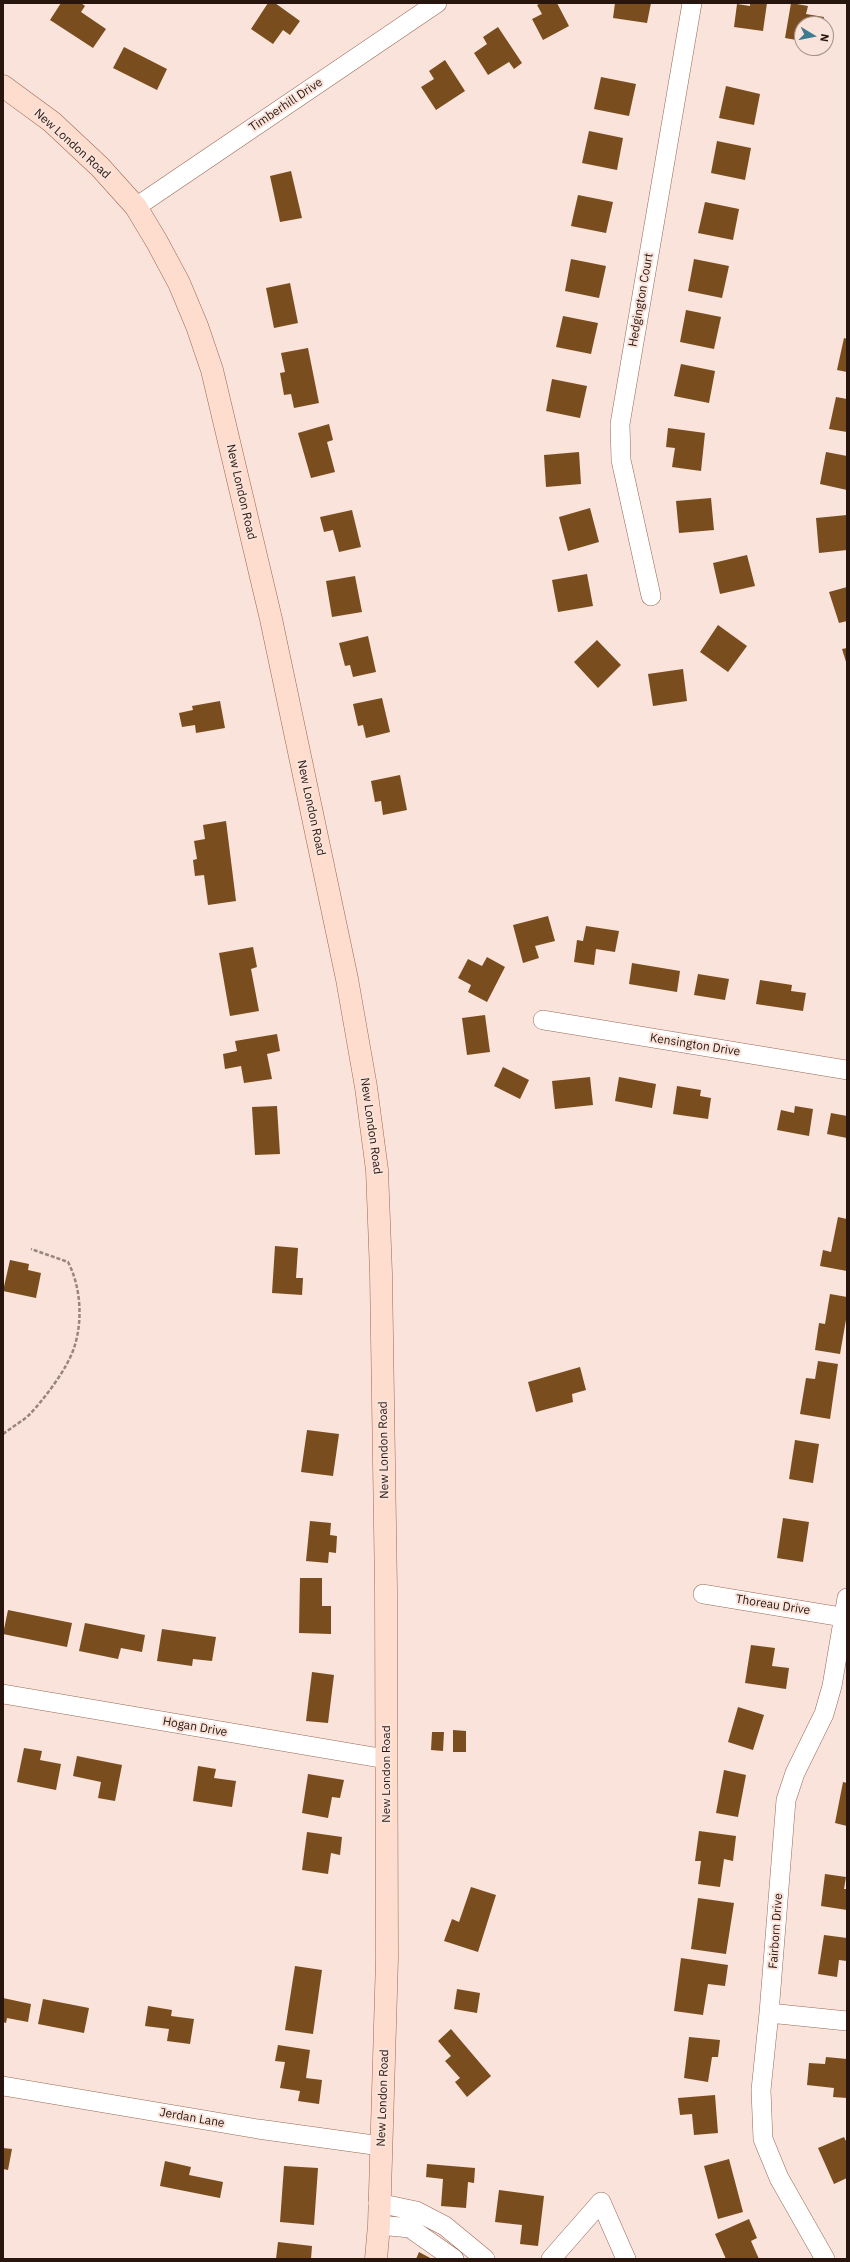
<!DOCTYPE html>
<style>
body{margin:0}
#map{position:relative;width:850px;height:2262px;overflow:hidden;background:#f9e3da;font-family:"IBM Plex Sans",sans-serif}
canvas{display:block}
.frame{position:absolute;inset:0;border:4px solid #28160e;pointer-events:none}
.north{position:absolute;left:794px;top:16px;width:40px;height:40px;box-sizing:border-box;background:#f9e3da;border:1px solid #a59188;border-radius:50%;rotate:100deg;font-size:11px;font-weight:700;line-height:16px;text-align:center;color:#28160e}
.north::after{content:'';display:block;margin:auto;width:14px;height:18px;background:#3d7b91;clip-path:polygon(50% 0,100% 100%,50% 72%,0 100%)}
</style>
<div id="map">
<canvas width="850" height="2262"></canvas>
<div class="frame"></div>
<div class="north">N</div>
</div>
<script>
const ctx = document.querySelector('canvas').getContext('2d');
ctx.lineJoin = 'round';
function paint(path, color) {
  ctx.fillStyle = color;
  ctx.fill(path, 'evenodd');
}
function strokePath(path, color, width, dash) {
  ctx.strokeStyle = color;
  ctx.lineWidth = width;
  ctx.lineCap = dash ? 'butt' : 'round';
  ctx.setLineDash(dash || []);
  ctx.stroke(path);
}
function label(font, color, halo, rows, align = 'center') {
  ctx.font = font + ' "IBM Plex Sans",sans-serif';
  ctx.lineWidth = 4;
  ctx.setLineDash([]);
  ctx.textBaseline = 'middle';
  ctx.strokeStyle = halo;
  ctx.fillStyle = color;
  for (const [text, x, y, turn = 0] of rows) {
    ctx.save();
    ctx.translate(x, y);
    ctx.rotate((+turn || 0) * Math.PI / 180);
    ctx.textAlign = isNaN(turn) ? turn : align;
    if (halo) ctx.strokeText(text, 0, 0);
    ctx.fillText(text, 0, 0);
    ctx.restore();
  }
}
paint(new Path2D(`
 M61 3H81L85 6 81 12 106 29 93 48 50 20Z
 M268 3H275L300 21 290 35 283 30 273 44 251 29Z
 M541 3H557L569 26 543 40 532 19 542 14 537 5Z
 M615 3H651L647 23 613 18Z
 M750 3H767L763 31 734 27 737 4 750 6Z
 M791 3 808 6 806 14 824 17 822 24H802V41L785 38Z
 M498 27 522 63 514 69 509 62 488 75 474 53 487 44 483 37Z
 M124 47 167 69 157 90 113 68Z
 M445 60 465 91 436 110 421 87 434 79 429 71Z
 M601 77 636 84 629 116 594 109Z
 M726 86 760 94 754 125 719 118Z
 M589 131 623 138 617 170 582 163Z
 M717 141 751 148 745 180 711 173Z
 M291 171 302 218 280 222 270 176Z
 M578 195 613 202 606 233 571 226Z
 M705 202 739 209 733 240 698 233Z
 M571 259 606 266 599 298 565 291Z
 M694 259 729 266 722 298 688 291Z
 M290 283 298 323 274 328 266 288Z
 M686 310 721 317 714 349 680 342Z
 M563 316 598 323 591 354 556 347Z
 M844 338 847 339V372L837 370Z
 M308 348 319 403 294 408 291 394 284 395 280 373 285 372 281 353Z
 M681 364 715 371 709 403 674 396Z
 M552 379 587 386 580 418 546 411Z
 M836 397 847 399V432L829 429Z
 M329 424 333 440 327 442 335 472 311 478 298 433Z
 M668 428 705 433 701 471 672 467 675 448 666 447Z
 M579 452 581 484 546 487 544 455Z
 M826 452 847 456V490L820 484Z
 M711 498 714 530 679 533 676 501Z
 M590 508 599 542 568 551 559 517Z
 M352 510 361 547 339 552 333 530 324 532 320 517Z
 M847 515V550L819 553 816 518Z
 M747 555 755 586 720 594 713 563Z
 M587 574 593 606 558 612 552 580Z
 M355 576 362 612 332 617 326 581Z
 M847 587V621L839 623 829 592Z
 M718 625 747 646 728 672 700 652Z
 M368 636 376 672 353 677 350 665 345 666 339 643Z
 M597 640 621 665 598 688 574 662Z
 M847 648V665L842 649Z
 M683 669 687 701 653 706 648 674Z
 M382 698 390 732 366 738 363 725 358 726 353 704Z
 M220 701 225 728 196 733 195 725 182 727 179 713 193 710 192 706Z
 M400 775 407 810 383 815 381 801 375 802 371 781Z
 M226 821 236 901 208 905 204 875 195 876 193 860 197 859 194 841 205 839 203 825Z
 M548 916 555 941 535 946 539 958 523 963 513 925Z
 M586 926 619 931 615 952 596 949 594 965 574 962 577 940 583 941Z
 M253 947 257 967 251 969 259 1011 230 1016 219 953Z
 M487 957 505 967 487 1002 468 992 471 985 458 978 468 959 482 966Z
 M632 963 680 971 677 992 629 984Z
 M698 974 729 979 725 1000 694 995Z
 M760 980 792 985 791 991 806 993 803 1011 756 1004Z
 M485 1015 490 1052 467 1055 462 1018Z
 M277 1034 280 1051 267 1054 272 1079 244 1083 241 1066 225 1069 223 1054 237 1051 235 1041Z
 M503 1067 529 1080 520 1099 494 1086Z
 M590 1077 593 1105 555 1109 552 1081Z
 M619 1077 656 1084 652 1108 615 1101Z
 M677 1086 701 1090 700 1096 711 1098 708 1119 673 1114Z
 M277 1106 280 1154 255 1155 252 1107Z
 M795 1106 813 1109 809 1136 777 1130 781 1110 794 1113Z
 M831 1113 847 1116V1138L827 1134Z
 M838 1217 847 1219V1271L820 1266 823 1250 831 1252Z
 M275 1246 298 1248 296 1278H303L302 1295 272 1293Z
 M10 1260 29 1264 28 1270 41 1273 36 1298 3 1291Z
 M830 1294 847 1297V1314L840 1354 815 1350 819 1323 825 1324Z
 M818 1361 838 1364 830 1419 800 1414 806 1378 815 1379Z
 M580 1367 586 1390 572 1394 573 1402 536 1412 528 1382Z
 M307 1430 339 1434 333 1476 301 1472Z
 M795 1440 819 1444 813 1483 789 1479Z
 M783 1518 809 1522 803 1562 777 1558Z
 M310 1521 331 1523 330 1535 337 1536 336 1553 329 1552 328 1563 306 1561Z
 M300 1578H322V1606H331V1634L299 1633Z
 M8 1610 72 1623 67 1647 3 1634Z
 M85 1623 145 1635 142 1652 121 1648 118 1659 79 1651Z
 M162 1629 216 1637 212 1661 193 1659 192 1666 157 1661Z
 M751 1645 775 1648 772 1666 789 1668 786 1689 745 1683Z
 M312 1672 334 1675 328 1723 306 1721Z
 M738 1707 764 1715 753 1750 728 1742Z
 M453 1730 466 1731V1752H453Z
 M432 1732H444L443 1751 431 1750Z
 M24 1748 42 1751 40 1760 61 1764 56 1790 17 1782Z
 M77 1756 122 1765 115 1801 98 1798 101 1782 73 1776Z
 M198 1766 216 1769 214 1778 236 1781 232 1807 193 1801Z
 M724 1770 746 1775 738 1817 716 1813Z
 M308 1774 344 1780 340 1798 332 1797 328 1818 302 1813Z
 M843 1782 847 1783V1826L835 1823Z
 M699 1831 736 1836 733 1861 724 1859 720 1887 698 1884 701 1861H695Z
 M307 1832 342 1837 340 1855 331 1853 328 1874 302 1870Z
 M825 1874 846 1877 844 1889H847V1910L821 1906Z
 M471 1887 496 1895 478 1952 444 1941 452 1919 459 1922Z
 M698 1898 734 1903 726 1954 691 1949Z
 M824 1935 847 1938V1961L839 1960 837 1977 818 1974Z
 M681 1958 728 1965 725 1986 708 1984 703 2015 674 2011Z
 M295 1966 322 1970 313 2034 285 2030Z
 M457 1989 480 1993 477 2013 454 2009Z
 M3 1998 31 2004 28 2022 7 2018 6 2023 3 2022Z
 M43 1999 89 2008 84 2033 38 2024Z
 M148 2006 172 2010 171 2016 194 2019 190 2044 167 2041 169 2029 145 2026Z
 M451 2029 491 2076 467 2097 455 2082 460 2078 445 2061 451 2056 438 2041Z
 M689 2037 720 2040 718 2057H712L708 2082 684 2078Z
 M278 2045 310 2050 306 2078 322 2080 319 2104 298 2101 300 2091 280 2088 285 2062 275 2061Z
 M826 2057 847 2059V2098L833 2097 834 2088 807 2085 809 2063 825 2064Z
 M715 2095 718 2133 694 2135 692 2114 680 2115 678 2098Z
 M844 2137 847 2143V2178L834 2184 818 2148Z
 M3 2148 12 2149 8 2170 3 2169Z
 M729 2159 743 2212 718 2219 704 2166Z
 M165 2161 191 2167 189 2175 223 2182 220 2198 160 2186Z
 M427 2164 475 2168 474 2183 468 2182 466 2208 441 2206 443 2179 426 2177Z
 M284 2166 318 2168 314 2225 280 2222Z
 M499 2190 544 2196 538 2246 520 2244 522 2225 495 2222Z
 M749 2219 757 2238 751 2241 759 2259H726L715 2234Z
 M278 2242 312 2246 311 2259H276Z
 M419 2252 432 2259H416Z`), '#7a4d1f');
const street = new Path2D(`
 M136 207 437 3
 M651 596 621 460 620 424 692 3
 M543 1020 847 1070
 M703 1594 842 1617
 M3 1694 386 1759
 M769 2013 847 2021
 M3 2086 258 2129 381 2146
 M378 2203 416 2211 445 2226 485 2259
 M379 2225 410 2228 454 2259
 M551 2259 601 2202 626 2259
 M825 2259 779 2178 763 2139 761 2090 769 2013 786 1800 795 1773 824 1714 832 1686 847 1598`);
const secondary = new Path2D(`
 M3 86 52 122 100 167 136 207 157 242 179 283 197 326 212 370 271 619 347 979 366 1087 377 1170 381 1273 386 1589 387 1959 379 2225 376 2259`);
strokePath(street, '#996955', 20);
strokePath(secondary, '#996955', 23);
strokePath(new Path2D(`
 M3 1434C12 1427 23 1421 30 1414 45 1398 67 1369 74 1348 83 1321 81 1287 68 1262L31 1249`), '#9a857d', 2.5, [4, 2]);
strokePath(street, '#fff', 19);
strokePath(secondary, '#feddce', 22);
label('12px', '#28160e', '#f9e3da', [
 ["Timberhill Drive",286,105,-34],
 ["New London Road",72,144,42],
 ["Hedgington Court",641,300,-80],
 ["New London Road",241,492,77],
 ["New London Road",311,808,78],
 ["Kensington Drive",695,1045,9],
 ["New London Road",371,1126,82],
 ["New London Road",384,1450,-91],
 ["Thoreau Drive",773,1605,9],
 ["Hogan Drive",195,1727,10],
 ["New London Road",387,1774,-90],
 ["Fairborn Drive",776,1931,-86],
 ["New London Road",383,2098,-88],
 ["Jerdan Lane",192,2118,10]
]);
</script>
